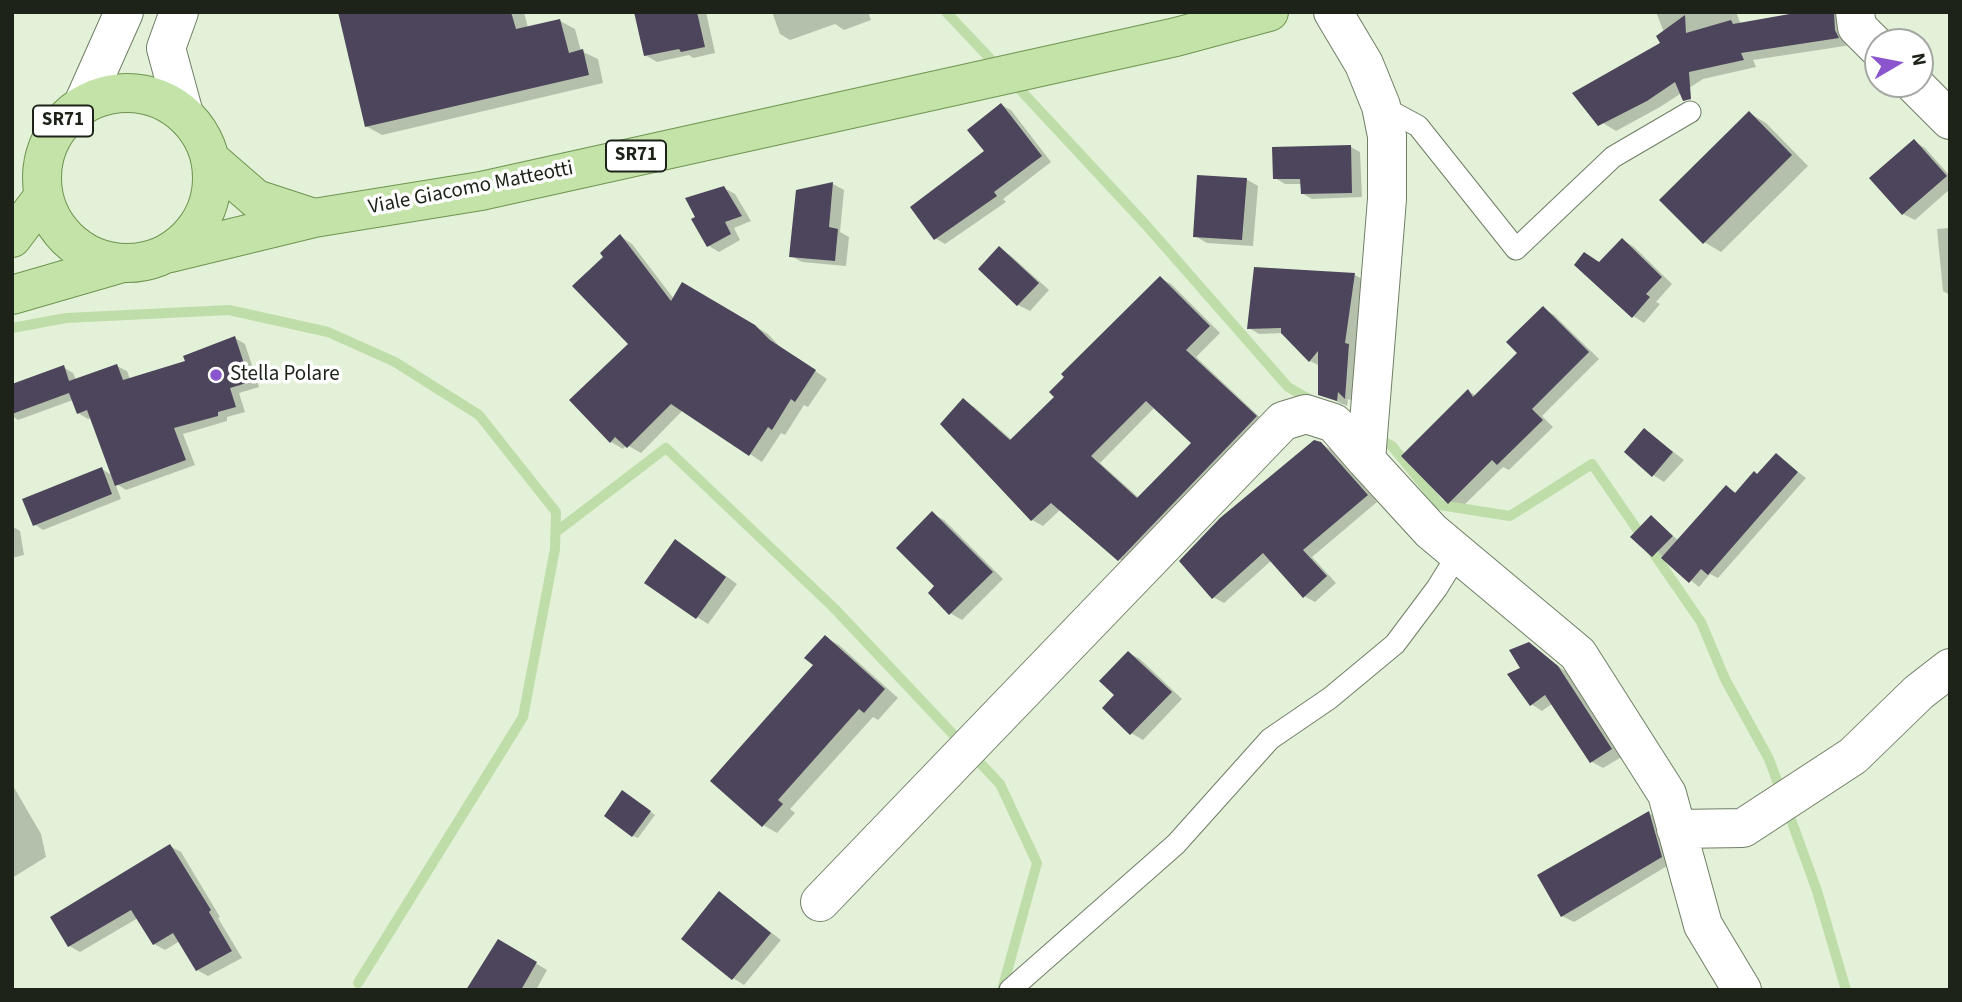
<!DOCTYPE html>
<style>
body{margin:0}
#map{position:relative;width:1962px;height:1002px;overflow:hidden;background:#e2f1d7;font-family:"Source Sans 3",sans-serif}
canvas{display:block}
.frame{position:absolute;inset:0;border:14px solid #1d2319;pointer-events:none}
.north{position:absolute;left:1864px;top:28px;width:70px;height:70px;box-sizing:border-box;background:#fff;border:2px solid #a5a7a3;border-radius:50%;rotate:80deg;font-size:19px;font-weight:700;line-height:28px;text-align:center;color:#1d2319}
.north::after{content:'';display:block;margin:auto;width:24px;height:32px;background:#8a55cd;clip-path:polygon(50% 0,100% 100%,50% 72%,0 100%)}
</style>
<div id="map">
<canvas width="1962" height="1002"></canvas>
<div class="frame"></div>
<div class="north">N</div>
</div>
<script>
const ctx = document.querySelector('canvas').getContext('2d');
ctx.lineJoin = 'round';
function paint(path, color) {
  ctx.fillStyle = color;
  ctx.fill(path, 'evenodd');
}
function strokePath(path, color, width, dash) {
  ctx.strokeStyle = color;
  ctx.lineWidth = width;
  ctx.lineCap = dash ? 'butt' : 'round';
  ctx.setLineDash(dash || []);
  ctx.stroke(path);
}
function label(font, color, halo, rows, align = 'center') {
  ctx.font = font + ' "Source Sans 3",sans-serif';
  ctx.lineWidth = 7;
  ctx.setLineDash([]);
  ctx.textBaseline = 'middle';
  ctx.strokeStyle = halo;
  ctx.fillStyle = color;
  for (const [text, x, y, turn = 0] of rows) {
    ctx.save();
    ctx.translate(x, y);
    ctx.rotate((+turn || 0) * Math.PI / 180);
    ctx.textAlign = isNaN(turn) ? turn : align;
    if (halo) ctx.strokeText(text, 0, 0);
    ctx.fillText(text, 0, 0);
    ctx.restore();
  }
}
paint(new Path2D(`
 M340 12H524L528 28 560 21 575 29 581 51 598 59 603 83 382 135 366 126Z
 M636 12H706L715 53 693 58 689 55 657 62 645 55Z
 M772 12H868L871 20 844 30 835 24 790 40 780 34Z
 M1656 12H1736L1741 25 1811 12H1841L1851 45 1753 60 1756 67 1703 79 1660 107 1616 131 1603 123 1662 44 1664 32Z
 M1001 105 1011 110 1051 162 1003 199 1006 202 945 244 935 238 987 151Z
 M1749 113 1766 123 1808 166 1721 252 1704 242Z
 M1914 141 1925 148 1950 176V189L1915 220 1903 214Z
 M1351 147 1360 152 1362 197 1312 199 1302 193V184H1285L1275 178Z
 M1246 179 1258 186 1253 246 1207 243 1195 236Z
 M833 184 844 190 840 232 849 237 846 266 802 262 791 256 797 191Z
 M724 188 735 194 751 221 734 228 740 240 719 252 709 246Z
 M1950 228V295L1943 291 1937 229Z
 M620 236 632 244 674 299 683 284 768 334 782 349 827 379 808 407 804 405 785 435 781 433 762 462 683 410 641 453 627 445 623 449 611 442 631 344 606 257Z
 M1623 240 1634 247 1672 284 1656 302 1660 304 1644 323 1633 316 1600 264Z
 M999 248 1010 255 1049 290 1030 311 1018 305Z
 M1256 269 1355 275 1365 281 1355 349 1359 352 1356 403 1348 399 1347 406 1320 394V366L1310 361 1284 333 1259 334 1249 328Z
 M1160 278 1171 284 1220 333 1196 357 1266 423 1130 565 1119 559 1061 509 1043 526 1032 520 942 424 963 401 974 407 1012 440 1057 398ZM1155 407 1194 443 1139 498 1100 463Z
 M1544 309 1554 315 1599 359 1542 416 1553 427 1509 470 1503 467 1460 509 1449 503 1468 391 1477 396 1520 353Z
 M235 338 245 344 259 387 239 393 245 412 227 417V421L183 434 195 465 126 490 115 483 121 499 43 530 34 524 102 469 113 476 91 418 88 419 78 413 73 400 18 420 12 416V386L63 367 73 373 76 380 117 366 127 371 130 379 187 362Z
 M1644 430 1684 460 1664 482 1653 475Z
 M1321 444 1332 450 1377 502 1312 557 1336 583 1315 602 1304 596 1272 560 1224 603 1213 597Z
 M1776 455 1806 478 1718 578 1710 574 1699 587 1661 556 1658 559 1653 556 1633 537 1651 517 1679 541 1726 487 1736 493 1758 476Z
 M933 514 944 520 1003 579 962 620 950 613 936 586Z
 M15 528 20 531 24 555 12 558V529Z
 M687 548 737 584 708 624 697 617Z
 M825 637 839 645 898 698 878 720 873 717 790 809 795 813 777 833 763 825Z
 M1529 644 1569 674 1623 756 1603 768 1592 762 1553 703 1542 711 1531 704 1522 668Z
 M1129 653 1140 659 1182 699 1143 740 1131 733 1116 695Z
 M12 784 41 834 46 857 12 878Z
 M628 795 655 815 638 838 633 836Z
 M1649 813 1660 819 1672 863 1574 922 1562 916Z
 M170 846 181 852 220 917 218 918 242 958 208 976 197 970 180 941 165 950 154 944 138 918 80 952 69 946 52 917Z
 M720 893 781 940 744 985 733 978Z
 M499 941 547 970 536 990H480Z`), '#0003');
strokePath(new Path2D(`
 M946 12 999 68
 M1013 82 1146 225 1288 387 1316 403
 M12 328 66 318 229 310 328 332 395 362 479 415 556 512 555 549 523 717 358 983
 M1375 436 1392 446 1440 505 1510 516 1592 464 1701 622 1725 679 1769 759 1817 891 1846 990
 M556 532 666 448 834 608 1000 784 1037 863 1002 990`), '#bfdda9', 10);
paint(new Path2D(`
 M338 12H511L516 29 560 19 569 53 583 49 589 75 365 127Z
 M634 12H697L705 47 681 52 679 49 644 56Z
 M1801 12H1834L1835 30 1839 38 1741 53 1744 60 1689 72 1691 99 1683 101 1675 82 1647 101 1598 126 1572 93 1660 43 1656 36 1685 15 1686 33 1731 20 1733 24Z
 M1001 103 1042 156 994 192 997 196 934 240 910 207 984 151 967 130Z
 M1749 111 1792 155 1703 244 1659 200Z
 M1914 139 1947 176 1902 215 1869 178Z
 M1351 145 1352 193 1301 194 1300 179H1273L1272 147Z
 M1197 175 1247 178 1242 240 1193 237Z
 M833 182 829 227 838 229 835 261 789 257 796 190Z
 M724 186 742 216 725 222 731 234 707 247 691 219 695 217 685 198Z
 M620 234 671 301 682 282 755 325 770 340 816 370 795 402 791 399 772 430 768 427 749 456 671 404 627 448 615 437 610 443 569 400 628 344 572 286 603 257 600 253Z
 M1622 238 1662 277 1646 294 1650 297 1632 318 1574 265 1584 252 1599 262Z
 M999 246 1039 283 1017 306 978 269Z
 M1254 267 1355 273 1345 343 1349 344 1345 399 1338 392 1337 401 1318 395V351L1309 362 1281 333V328L1247 329Z
 M1160 276 1210 326 1186 350 1257 416 1118 561 1051 503 1031 521 940 424 963 398 1010 440 1054 397 1049 392 1064 377 1061 374ZM1146 401 1191 443 1137 498 1091 456Z
 M1543 306 1589 352 1532 409 1543 420 1497 465 1492 460 1448 504 1401 456 1468 389 1473 397 1517 353 1506 342Z
 M235 336 250 382 230 388 236 407 218 412V416L174 428 186 460 115 486 87 410 77 414 69 393 12 414V384L64 365 69 381 117 364 123 380 185 361 183 356Z
 M1644 428 1673 452 1652 477 1624 452Z
 M1314 440 1321 442 1368 495 1303 550 1327 576 1303 598 1263 553 1212 599 1179 561 1220 518Z
 M1776 453 1798 472 1708 575 1701 569 1689 583 1661 558 1726 485 1735 493 1754 471 1757 474Z
 M102 467 112 494 33 526 22 499Z
 M932 511 993 572 949 615 928 593 934 586 896 548Z
 M1651 515 1673 536 1652 557 1630 537Z
 M675 539 726 577 696 619 644 583Z
 M825 635 885 689 864 713 859 709 778 800 783 804 762 827 710 781 813 665 804 658Z
 M1529 642 1558 666 1612 749 1590 763 1545 695 1530 706 1507 674 1520 668 1509 650Z
 M1128 651 1172 692 1130 735 1102 708 1114 695 1099 681Z
 M622 790 651 811 632 837 604 816Z
 M1649 811 1662 857 1561 917 1537 875Z
 M170 844 211 910 209 912 232 951 196 971 173 933 153 945 131 910 68 947 50 917Z
 M719 891 771 933 732 980 681 939Z
 M498 939 537 962 521 990H466Z`), '#4d455b');
const service = new Path2D(`
 M1381 106 1418 126 1516 249 1613 157 1690 112
 M1010 990 1176 844 1270 739 1330 698 1395 644 1437 588 1458 554`);
const minor = new Path2D(`
 M1333 12 1364 64 1381 106 1387 136V199L1366 460 1431 531 1578 654 1667 794 1703 925 1742 990
 M1855 12 1857 27 1878 48
 M1914 84 1950 120
 M1676 829 1743 828 1853 756 1919 692 1950 668
 M820 902 1283 421 1306 414 1334 423 1366 460`);
const secondary = new Path2D(`
 M179 12 166 48 184 114
 M83 104 124 12`);
const primary = new Path2D(`
 M42 178a85 85 0 1 1 170 0a85 85 0 1 1-170 0Z
 M211 160 256 199 314 218
 M12 238 43 197
 M170 253 314 218 481 191 1176 37 1269 12
 M12 295 119 264`);
strokePath(service, '#707e66', 23);
strokePath(minor, '#707e66', 40);
strokePath(secondary, '#707e66', 40);
strokePath(primary, '#6f9450', 40);
strokePath(service, '#fff', 21);
strokePath(minor, '#fff', 38);
strokePath(secondary, '#fff', 38);
strokePath(primary, '#c3e3a8', 38);
for (const [x, y, r, color] of [
 [216,375,7,"#8a55cd"]
]) {
  const dot = new Path2D();
  dot.arc(x, y, r, 0, 2 * Math.PI);
  ctx.fillStyle = color;
  ctx.fill(dot);
  strokePath(dot, '#fff', 2.5);
}
for (const [x, y, w] of [
 [63,121,60],
 [636,156,60]
]) {
  const box = new Path2D();
  box.roundRect(x - w / 2, y - 15.5, w, 31, 5);
  ctx.fillStyle = '#fff';
  ctx.fill(box);
  strokePath(box, '#1d2319', 2);
}
label('bold 19px', '#1d2319', null, [
 ["SR71",63,121],
 ["SR71",636,156]
]);
label('21px', '#1d2319', '#fff', [
 ["Viale Giacomo Matteotti",471,189,-11]
]);
label('21px', '#1d2319', '#fff', [
 ["Stella Polare",230,375]
], 'left');
</script>
